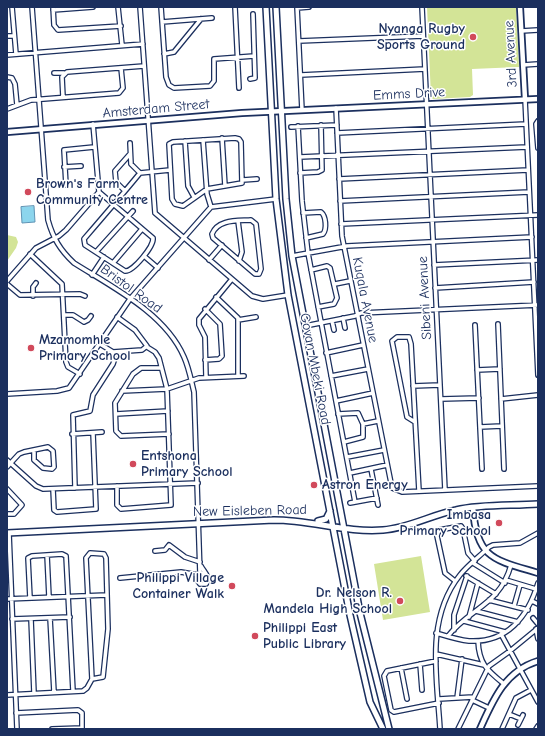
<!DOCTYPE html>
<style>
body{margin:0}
#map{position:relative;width:545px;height:736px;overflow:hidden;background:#fff;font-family:"Comic Neue",sans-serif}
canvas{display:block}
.frame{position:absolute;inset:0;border:8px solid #1b2f5e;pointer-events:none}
</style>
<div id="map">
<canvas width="545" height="736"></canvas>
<div class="frame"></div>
</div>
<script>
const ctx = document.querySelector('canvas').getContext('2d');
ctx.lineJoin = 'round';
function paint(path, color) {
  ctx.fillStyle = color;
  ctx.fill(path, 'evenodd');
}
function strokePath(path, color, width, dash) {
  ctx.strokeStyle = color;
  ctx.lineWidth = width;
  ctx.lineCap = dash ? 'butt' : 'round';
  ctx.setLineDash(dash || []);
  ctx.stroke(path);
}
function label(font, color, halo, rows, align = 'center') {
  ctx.font = font + ' "Comic Neue",sans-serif';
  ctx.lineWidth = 3;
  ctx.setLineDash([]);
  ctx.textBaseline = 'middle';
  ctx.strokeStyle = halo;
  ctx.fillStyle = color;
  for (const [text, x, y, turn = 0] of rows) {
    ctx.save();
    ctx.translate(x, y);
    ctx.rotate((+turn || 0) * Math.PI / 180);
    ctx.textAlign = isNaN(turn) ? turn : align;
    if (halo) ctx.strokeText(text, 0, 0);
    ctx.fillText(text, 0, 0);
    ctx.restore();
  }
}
paint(new Path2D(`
 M427 7H516L519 67 472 69 473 95 470 97 433 99 431 97Z
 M7 235 16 237 18 242 16 248 7 261Z
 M421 556 430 612 383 620 374 564Z`), '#d3e497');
const water = new Path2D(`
 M34 206 35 222 22 223 21 207Z`);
paint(water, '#8cd5ed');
strokePath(water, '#5f93b4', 1);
const minor = new Path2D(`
 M12 7 16 54
 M32 7 48 220C53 238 60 250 74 263 112 287 165 313 184 357 189 368 191 380 194 392L200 574
 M53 7 54 25 58 30 121 26
 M118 7 122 45
 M140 7 155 213 252 296 263 299 288 295
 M161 7 166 77 169 85 174 88 210 86 214 81V59L254 56
 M235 7 239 88
 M297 7 302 110
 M422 7 445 490
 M297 8 309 7
 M53 10 93 7
 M162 22 212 18
 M521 31 538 30
 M7 36H14
 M299 41 423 36
 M164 54 174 52 201 19
 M7 55 143 44
 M523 65 538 64
 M54 73H64
 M301 75 425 69
 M7 77 12 78 15 84 17 105
 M250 79 255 78 253 14
 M63 97 62 77 67 72 144 66
 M525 99 538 375
 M336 108 342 236 392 488 402 492 538 486
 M7 109 31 100 119 93 123 88 121 68
 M538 121 536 124 538 148
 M93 124 99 192 153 238C154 246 133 272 125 271L85 245 84 239C103 217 122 195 140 173L170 170
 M298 126 302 201 308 253 355 502
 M291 127 337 125
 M337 133 526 124
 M222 138 225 186
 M235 138 239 139 241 142 242 183 207 189 183 206 175 204 172 199 169 144 173 142Z
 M203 140 207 194 211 207
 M185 141 188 186 194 197
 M130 143 131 164 140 173
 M300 157 527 147
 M64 167 81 166
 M300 173 318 172 322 170 321 125
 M339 179 528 170
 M243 180 257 179
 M66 185 64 150 94 147
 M125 191 116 182 115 171 130 154
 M340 201 529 192
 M303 213 321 212C326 216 327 229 323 234L306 238
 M251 220 256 224 261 269 259 274H255L213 238 212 234C218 219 237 221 251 220Z
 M238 221 242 252 239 261
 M341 224 538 215
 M96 252 133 211
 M30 254 62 284 66 362 68 367 80 374
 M144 256 158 268
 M292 256 347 246 532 237
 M209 260 222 245
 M113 263 142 229
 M434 265 538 260
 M311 270 327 266 330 268 337 298 334 304 318 307
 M92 275 104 257
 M7 281 36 248 59 236 66 230 99 192
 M7 284 20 295 80 294 85 296
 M335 284 350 281
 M435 288 534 282
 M33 296V287L36 283
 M216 297 238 318V376
 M205 309 220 324 222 356 219 359 205 360
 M64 315H73L84 322 88 320 91 316
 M343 318 345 328
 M238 320 256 317
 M332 321 334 330
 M498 324 504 469
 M475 325 482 469
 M305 326 355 316 361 313 538 305
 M113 352 142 350 147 346 135 330 117 317
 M326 353 363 345
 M161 368H141L133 374 115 403 116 431 121 436 169 434
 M477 370 500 369
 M331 376 368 369
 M206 377 205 337 199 325V319L232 279
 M413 386 440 385
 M122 391 167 389 199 378 244 376
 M7 394 57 391 69 388 130 299 211 207 276 199
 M441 399 479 398
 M501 399 538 395
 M336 401 373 393
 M116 414 168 411
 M338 414 358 413 363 424V437L344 442
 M415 422 407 417 392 341 397 337H409L411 344 419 491
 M363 424 378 421
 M480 427 502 426
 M72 434 102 432
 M347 457 384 450
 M7 460 36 486 43 489 198 483
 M7 467 19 454 24 452 48 447 53 451 54 467 52 469 43 468 34 460V452
 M371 469 378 505
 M350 473 387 465
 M117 486V505L121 509 171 505 167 389 159 358 155 352 147 347
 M75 488 73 415 90 411 93 395 113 364 115 358 113 352 100 344
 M7 489 22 505 14 514H7
 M53 489 54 510 57 512 96 509 93 433
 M350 503 377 498
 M9 533 17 729
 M155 551 165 550 169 545 185 557 200 562
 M47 555 49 597
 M473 563 505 583
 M201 566C204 572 211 577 206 584H200L197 580V576L201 573 206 574
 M466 576 496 594
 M120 578 181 572 198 575
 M506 580 536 589
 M455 581 445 573 437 536 439 530 461 526 463 529 468 553 475 561
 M30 598 28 558 32 556 62 554 66 556 73 691
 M7 599 107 595
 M489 600 528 610
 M532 601 538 604
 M514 606 520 585
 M476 611 518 622
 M469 617 478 583
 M50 618 54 692
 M533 618 538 624
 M12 619 70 617
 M31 619 34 693
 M464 621 505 632
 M536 629 538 639
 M454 630V615L467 576
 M436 633C446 636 458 640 469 641 507 643 528 617 538 583
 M501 634 538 702
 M448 636C470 608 500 605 511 565
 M478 641C479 664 487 670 504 684
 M436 654 484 665
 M436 661 387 671 384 676 391 710 394 712 439 703
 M420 664 422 690
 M401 668 407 699
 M7 695 83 691 87 688 92 679 86 558 90 553 104 554 106 558 108 629 103 677 92 679
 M457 698 462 659
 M439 699 473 697
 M472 700 489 708
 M16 713 78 710 82 713V729
 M509 714 521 719
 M518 725 523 715
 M52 729 82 728
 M440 729C437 677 425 619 460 575 468 565 479 557 489 547L493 545 520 543 538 533
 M458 729 489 666 510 651 538 628
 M502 729 516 698 531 690
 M536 729 538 726`);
const tertiary = new Path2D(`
 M520 7 525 99
 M7 132 242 113 538 99
 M473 508C476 559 495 560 538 573
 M480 729C493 700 505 671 538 661`);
const secondary = new Path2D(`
 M266 7 276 199 288 295 350 615 370 702 383 729
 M276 7 286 199 292 256 360 613 389 729
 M318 521 326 519 330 511
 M7 533 274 520C311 520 347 533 383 530 409 528 431 515 456 510 482 504 512 506 538 504`);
strokePath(minor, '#1b2f5e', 6);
strokePath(tertiary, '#1b2f5e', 8);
strokePath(secondary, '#1b2f5e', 8);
strokePath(minor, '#fff', 3.5);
strokePath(tertiary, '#fff', 4.5);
strokePath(secondary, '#fff', 5);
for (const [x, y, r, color] of [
 [473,37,4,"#d1495b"],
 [28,192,4,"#d1495b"],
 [31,348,4,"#d1495b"],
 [133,464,4,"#d1495b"],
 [314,485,4,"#d1495b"],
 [499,523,4,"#d1495b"],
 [232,586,4,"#d1495b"],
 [400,601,4,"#d1495b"],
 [255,636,4,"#d1495b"]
]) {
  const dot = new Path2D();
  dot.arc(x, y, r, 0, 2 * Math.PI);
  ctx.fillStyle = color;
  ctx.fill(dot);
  strokePath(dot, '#fff', 1.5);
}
label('bold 14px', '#1b2f5e', '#fff', [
 ["Nyanga Rugby",465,29,"right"],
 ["Sports Ground",465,45,"right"],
 ["Brown's Farm",36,184],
 ["Community Centre",36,200],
 ["Mzamomhle",39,340],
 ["Primary School",39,356],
 ["Entshona",141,456],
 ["Primary School",141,472],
 ["Astron Energy",322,485],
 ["Imbasa",491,515,"right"],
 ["Primary School",491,531,"right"],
 ["Philippi Village",224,578,"right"],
 ["Container Walk",224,594,"right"],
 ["Dr. Nelson R.",392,593,"right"],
 ["Mandela High School",392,609,"right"],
 ["Philippi East",263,628],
 ["Public Library",263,644]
], 'left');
label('14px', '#1b2f5e', '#fff', [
 ["3rd Avenue",511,54,-93],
 ["Emms Drive",409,94,-3],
 ["Amsterdam Street",156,109,-5],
 ["Bristol Road",131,289,36],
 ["Sibeni Avenue",425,298,-93],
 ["Kuqala Avenue",365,300,79],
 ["Govan Mbeki Road",315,369,79],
 ["New Eisleben Road",250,511,-1]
]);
</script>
